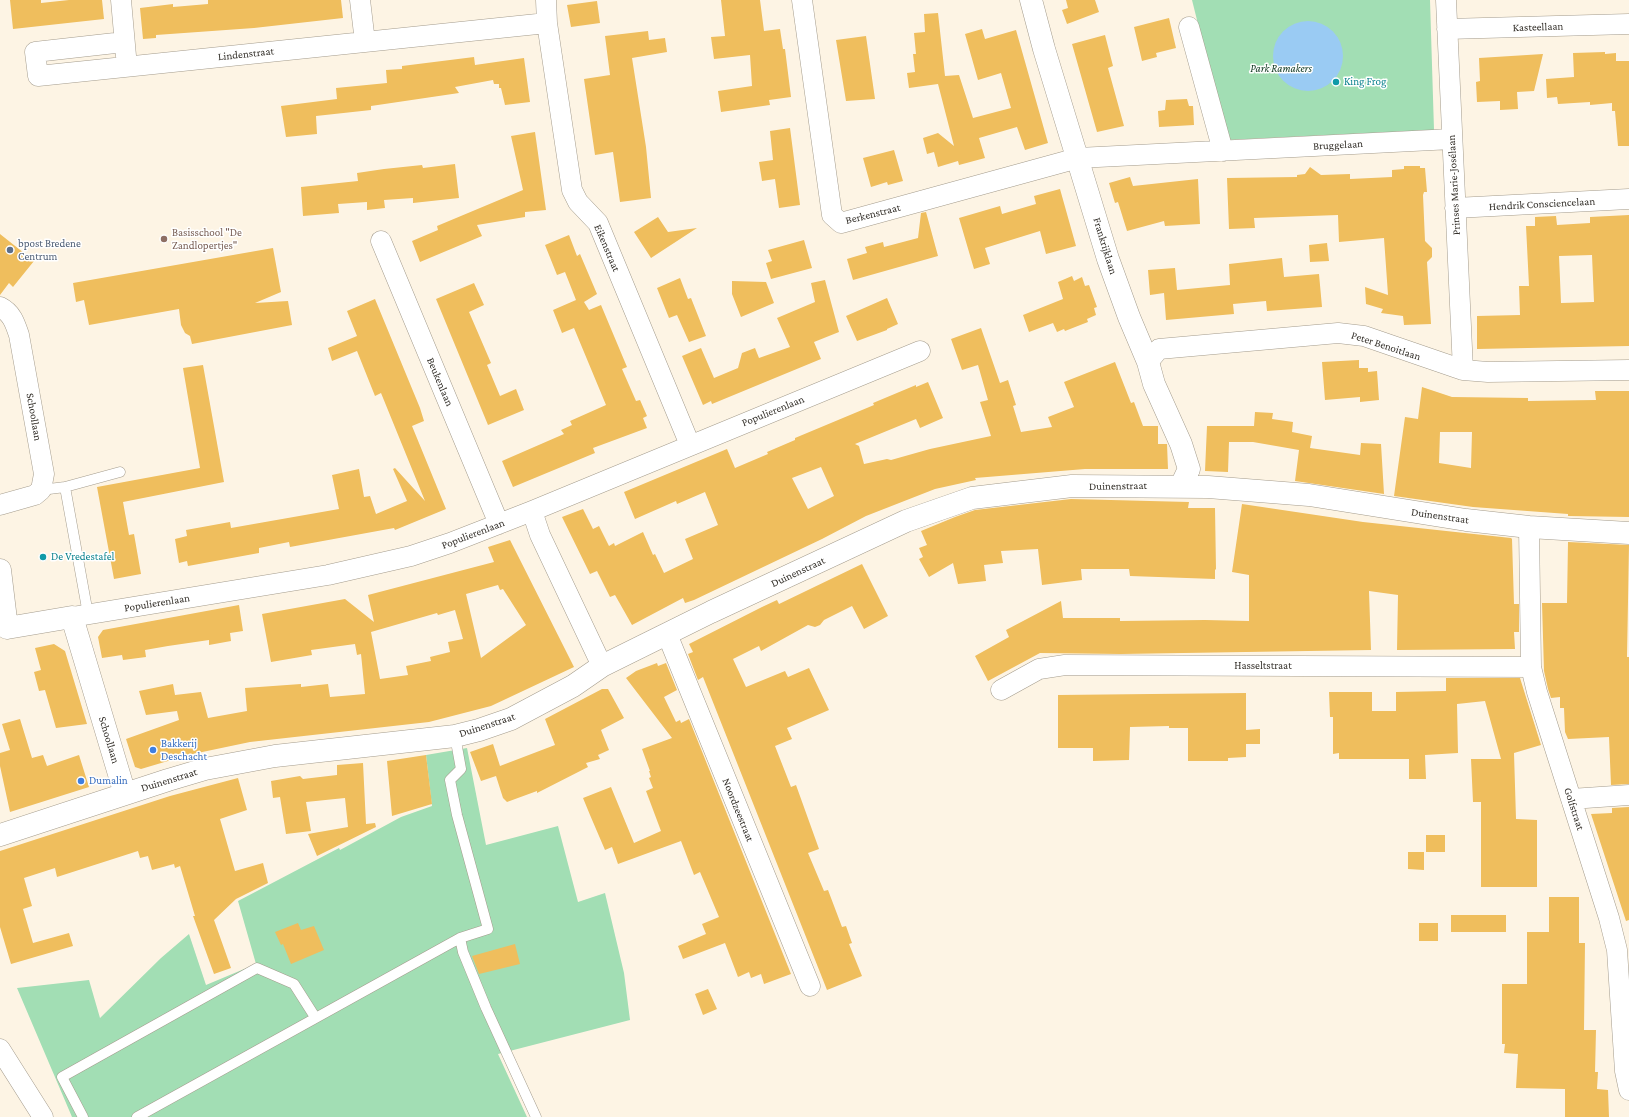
<!DOCTYPE html>
<meta charset="utf-8">
<style>
body{margin:0}
canvas{display:block;background:#fdf4e4}
</style>
<canvas width="1629" height="1117"></canvas>
<script>
const ctx = document.querySelector('canvas').getContext('2d');
ctx.lineJoin = 'round';
function paint(path, color) {
  ctx.fillStyle = color;
  ctx.fill(path, 'evenodd');
}
function strokePath(path, color, width, dash) {
  ctx.strokeStyle = color;
  ctx.lineWidth = width;
  ctx.lineCap = dash ? 'butt' : 'round';
  ctx.setLineDash(dash || []);
  ctx.stroke(path);
}
function label(font, color, halo, rows, align = 'center') {
  ctx.font = font + ' "Crimson Pro",serif';
  ctx.lineWidth = 3;
  ctx.setLineDash([]);
  ctx.textBaseline = 'middle';
  ctx.strokeStyle = halo;
  ctx.fillStyle = color;
  for (const [text, x, y, turn = 0] of rows) {
    ctx.save();
    ctx.translate(x, y);
    ctx.rotate((+turn || 0) * Math.PI / 180);
    ctx.textAlign = isNaN(turn) ? turn : align;
    if (halo) ctx.strokeText(text, 0, 0);
    ctx.fillText(text, 0, 0);
    ctx.restore();
  }
}
paint(new Path2D(`
 M1192 0H1430L1434 130 1227 140Z
 M467 748 486 845 558 826 578 902 605 893 624 973 630 1020 498 1054 527 1117H72L17 988 89 980 100 1018 161 958 189 934 206 985 256 964 238 901 339 848 340 850 401 817 432 806 426 755Z`), '#a2deb4');
paint(new Path2D(`
 M1273 56a35 35 0 1 1 70 0a35 35 0 1 1-70 0Z`), '#9acbf3');
paint(new Path2D(`
 M10 0H41V3L69 0H102L104 19 13 29Z
 M208 0H341L343 18 254 28 156 35V38L143 39 140 8 173 4V7L208 4Z
 M721 0H760L764 31 780 29 783 49H785L791 97 769 100 770 105 721 112 718 91 752 86 750 55 714 59 711 37 725 36Z
 M1066 0H1095L1099 12 1067 24 1062 10 1068 8Z
 M597 1 600 23 571 27 567 5Z
 M938 13 945 76 959 75 973 118 1011 108 1001 73 978 80 965 34 982 29 985 39 1016 30 1048 143 1025 150 1017 127 979 138 985 158 959 165 958 161 938 167 934 152 927 154 923 138 938 133 954 146 938 84 909 88 907 73 915 72 913 54H916L914 33 925 32 924 14Z
 M1169 18 1176 48 1156 53 1157 57 1142 61 1134 27Z
 M648 31 649 40 665 38 667 52 632 58 646 147 651 198 620 202 613 152 595 155 584 79 610 75 605 36Z
 M1105 35 1113 66 1108 68 1124 126 1097 132 1072 44Z
 M866 36 875 99 846 101 836 40Z
 M1605 52V54L1616 53V61H1629V146H1618L1615 111H1612V103L1590 105V102L1558 104 1557 97 1547 98 1546 79 1574 77 1573 53Z
 M1543 54 1534 91 1517 92 1518 109 1500 110V101L1477 102 1476 82 1480 81 1479 58Z
 M474 57 475 65 524 58 530 102 505 105 501 88H499V84H494L493 80 455 87 459 93 371 106V110L316 116 317 134 286 137 281 106 337 99 336 88 387 83 386 70 402 69V66Z
 M1187 99 1189 106H1193L1194 125 1159 127 1158 111 1165 110 1166 100Z
 M790 128 800 205 779 208 775 179 762 181 759 162 773 160 770 131Z
 M535 132 546 210 525 212V217L477 225 482 236 420 262 412 241 438 230 437 226 523 190 511 136Z
 M894 150 903 181 888 185 887 182 871 187 863 158Z
 M455 164 459 198 413 203V198L384 200 385 208 367 210V202L338 204 339 213 303 216 301 187 358 181 357 173 384 169 422 165 423 168Z
 M1404 166H1420V168H1425L1427 192H1424L1423 195 1425 241 1432 248V257L1427 262 1431 324 1404 325 1403 316 1381 313 1383 309 1366 304 1365 287 1388 295 1384 238 1339 242 1338 215 1254 218 1255 228 1229 229 1227 178 1297 177V175L1305 174 1310 167 1321 175 1350 174V179L1392 177V170L1404 169Z
 M1130 177 1133 186 1198 179 1200 224 1165 226 1164 221 1127 231 1118 202 1115 203 1109 183Z
 M1060 189 1076 246 1046 254 1040 231 985 248 990 264 974 269 959 218 1000 206 1002 214 1036 204 1034 196Z
 M926 212 938 256 853 280 847 259 867 253 865 247 883 242 884 247 918 238 921 213Z
 M1629 215V346L1477 349V316L1520 315 1519 286H1529L1526 226H1535V217L1556 216 1557 225 1590 223V217ZM1592 255 1594 302 1561 303 1559 256Z
 M658 217 668 232 697 228 651 258 634 232Z
 M0 234 34 261 13 287 9 283 0 295Z
 M569 235 577 256 580 254 597 294 584 302 589 310 601 305 627 367 622 369 636 401 640 400 647 416 643 418 647 428 593 448 595 453 513 487 502 461 564 434 561 430 572 425 570 421 606 405 574 328 562 333 553 310 576 300 565 272 557 275 545 245Z
 M804 240 812 268 771 279 766 263 772 261 768 250Z
 M1327 243 1329 261 1310 262 1309 245Z
 M273 248 281 292 255 303 288 301 292 325 192 344 190 336 185 333 181 325 179 309 89 325 84 300 76 302 73 283Z
 M1282 258 1284 277 1319 274 1322 307 1267 311 1266 301 1233 304 1234 314 1166 320 1164 293 1150 295 1148 270 1175 268 1177 290 1230 285 1229 264Z
 M1072 276 1074 281 1082 277 1085 286 1089 285 1097 307 1094 308 1096 315 1087 319 1088 322 1065 331 1064 329 1057 332 1053 323 1029 332 1023 315 1063 299 1058 282Z
 M680 278 688 299 691 298 706 336 689 342 677 315 669 318 657 288Z
 M825 280 839 332 814 342 821 359 712 404 711 401 703 405 682 356 701 348 714 378 738 368 742 353 755 348 759 358 790 347 777 318 815 302 811 283Z
 M732 281 766 282 774 303 741 317 732 294Z
 M474 283 484 305 469 312 491 363 487 365 500 396 516 389 524 410 488 425 436 299Z
 M887 298 898 324 887 329V330L857 341 846 316Z
 M375 299 420 408 424 421 412 426 446 509 395 530 394 528 290 547 289 542 259 548V553L188 566 187 561 179 563 175 539 187 536 186 530 230 522 231 528 339 509 332 475 359 469 364 497 370 496 376 514 407 501 393 469 395 468 425 501 381 393 375 396 357 351 332 361 328 348 357 336 347 311Z
 M981 328 1000 383 1008 380 1016 405 1013 406 1021 432 1052 427 1048 417 1074 407 1064 382 1115 362 1131 403 1134 402 1143 426H1158V444H1167L1168 469H1085L975 478 976 480 935 489 866 516 822 539 694 600 685 603 683 598 632 625 615 595 610 597 597 571 590 574 562 517 583 509 593 529 599 526 609 546 614 543 615 546 643 532 653 555 655 554 664 573 693 559 685 539 718 525 705 492 677 504 676 501 635 519 624 492 727 449 735 468 768 454 767 452 795 440V438L874 405 873 403 916 385V387L928 382 943 418 920 428 916 419 855 444 859 446 864 464 887 459 891 460 930 449 991 436 980 402 988 400 978 365 962 370 951 339ZM821 467 834 496 808 509 792 478Z
 M1359 360V368H1368V372L1377 371 1379 400 1360 402V397L1325 400 1322 362Z
 M203 365 224 482 123 502 129 535 134 534 141 574 114 579 97 487 200 468 183 368Z
 M1422 387 1452 397 1528 398V401L1596 400 1595 391H1629V517L1568 516V514L1473 507 1394 496 1405 417 1418 419ZM1440 432H1472L1471 468 1439 463Z
 M1255 412 1273 413 1272 419 1293 422 1292 432 1312 436 1310 448 1360 455 1361 443 1381 444 1384 494 1295 481 1299 450 1253 442H1229L1228 472 1205 471 1207 426H1254Z
 M1071 499 1189 502 1188 508H1215L1216 570 1215 569V579L1130 576 1129 569H1081L1082 580 1042 585 1038 549 1001 551 1003 563 984 565 986 581 958 584 953 563 929 577 919 559 923 557 919 548 927 545 921 531 955 517 975 510Z
 M1242 504 1363 522 1511 538 1512 539 1514 604H1519V632H1514L1515 649 1397 650 1398 595 1369 591 1371 650 1121 654 1040 653 988 681 975 656 1009 637 1006 630 1061 601 1063 618H1120V621L1205 620 1249 621V575L1232 572Z
 M510 540 574 667 491 706 429 722 250 742 188 755 141 769 135 767 126 739 179 720 177 711 146 715 139 691 173 684 175 695 201 692 208 718 247 711 245 688 301 684V687L328 684 330 697 365 694 361 654 357 655 355 644 311 650 312 655 271 662 262 614 345 599 374 622 368 595 494 562 488 547ZM498 585 500 590 503 589 526 625 481 658 466 594ZM455 610 463 639 448 642 450 652 430 657 431 661 406 666 408 675 380 679 371 632 437 613 438 615Z
 M1568 542 1629 545 1627 657H1629V784L1611 785 1609 737 1568 739 1565 732 1564 708H1560V697L1551 698 1548 689 1544 671 1542 603H1567Z
 M862 564 888 616 864 629 852 606 824 620 820 625 815 627 808 625 761 651 759 646 733 659 746 687 785 671 788 677 809 668 829 710 787 728 792 739 775 746 791 787 796 785 819 849 808 853 824 891 828 890 842 927 846 926 852 943 849 944 862 976 827 990 703 677 698 680 688 654 693 652 689 644 762 607 777 600 779 604Z
 M239 605 243 631 230 633 231 641 209 645V640L168 646 145 650 146 657 123 660 122 655 102 658 98 637 103 630Z
 M54 644 65 651 87 724 56 728 45 690 39 691 34 672 41 670 35 648Z
 M657 663 658 666 666 663 677 690 664 697 676 722 680 720 681 723 689 719 791 974 764 984 761 974 751 978 749 972 738 977 725 943 683 959 678 946 706 934 702 924 719 917 700 872 694 875 681 841 618 864 612 847 605 850 590 815 583 798 611 787 634 843 661 831 646 791 653 788 649 778 651 777 649 771H650L642 749 672 738 626 678 636 671Z
 M1446 678H1520L1541 745 1514 753 1516 819 1537 820V887H1481V802H1473L1471 759H1501L1485 701 1457 704 1458 753 1425 755 1426 779H1409V759H1339V753L1333 754V717H1330L1329 692H1372V711H1396V692L1446 691Z
 M602 689H608L624 718 601 730 609 750 598 755 600 759 586 763 588 767 537 793V791L507 802 503 798 496 776 481 781 470 752 493 744 500 766 555 745 545 719Z
 M1246 693V730L1260 729V744H1246V757L1228 758V761H1188V728H1169V726L1130 727 1129 760 1093 761V748H1058V695Z
 M20 719 32 758 43 755 47 766 79 755 89 787 10 812 0 766V753L10 750 2 724Z
 M426 755 432 804 392 816 387 761Z
 M363 763 366 824 375 823 376 827 317 856 308 834 348 827 345 798 306 802 311 831 286 834 280 797 273 798 271 781 300 776 303 779 337 775V765Z
 M238 778 247 810 220 819 235 871 263 863 268 883 236 899 214 920 231 968 214 974 193 916H195L180 866 175 868 174 864 152 870 148 856 140 858 138 851 57 877 55 868 24 878 32 906 23 909 33 943 69 933 73 946 11 964 0 927V851L170 796Z
 M1629 807V920L1626 921 1591 814 1612 813V808Z
 M1426 835H1445V852H1426Z
 M1408 852H1424V870L1408 869Z
 M1549 897H1579V943H1585L1584 1030H1596L1595 1072H1598L1597 1089 1608 1090 1609 1117H1565V1089L1516 1088 1518 1054 1504 1053 1505 1044H1502V984H1527V932H1549Z
 M1451 915H1506V932H1451Z
 M298 923 301 930 314 926 324 950 291 964 283 944 281 945 275 932Z
 M1419 923H1438V941H1419Z
 M515 944 520 964 479 974 472 956Z
 M708 989 717 1009 703 1015 695 994Z`), '#efbe5d');
const service = new Path2D(`
 M65 487 88 614
 M41 490 65 487 120 472
 M455 736 461 769 450 780 457 815 488 929 460 938 463 952 486 1008 536 1117
 M83 1117 62 1077 257 968 294 984 315 1017
 M137 1117 460 938`);
const minor = new Path2D(`
 M121 0 126 56
 M360 0 365 42
 M802 0 832 215 841 223 1078 158 1452 139
 M1446 0 1463 370
 M547 23 572 190 578 202 598 223 690 445
 M1189 27 1223 151
 M1447 29 1629 24
 M124 42 35 52 38 76 547 23 546 0
 M1455 208 1629 199
 M381 241 499 524
 M0 307C12 313 15 323 19 335L44 474 41 490 35 495 0 505
 M1148 362 1159 349 1338 333 1364 336 1463 370 1488 372 1629 370
 M532 511 540 535 602 666
 M1529 527 1531 667 1537 692 1609 918 1617 950 1625 1071 1629 1090
 M72 617 328 575 411 556 450 543 532 511 920 351
 M667 634 810 986
 M1001 690 1039 669 1065 665 1531 667
 M1571 799 1629 795
 M0 1049 43 1117`);
const tertiary = new Path2D(`
 M1031 0 1044 49 1108 259 1129 317 1148 362 1154 384 1181 444 1189 469 1181 486
 M0 570 7 628 72 617 125 794
 M0 835 168 780 205 769 275 756 455 736 479 730 511 719 573 686 602 666 711 612 906 521 972 498 1072 486 1208 487 1309 495 1466 520 1529 527 1629 533`);
strokePath(service, '#a49c8d', 11);
strokePath(minor, '#a49c8d', 21);
strokePath(tertiary, '#a49c8d', 23);
strokePath(service, '#fff', 10);
strokePath(minor, '#fff', 20);
strokePath(tertiary, '#fff', 22);
for (const [x, y, r, color] of [
 [1336,82,4,"#0f9aa8"],
 [164,239,4,"#8d6e63"],
 [10,250,4,"#5c6f8a"],
 [43,557,4,"#0f9aa8"],
 [153,750,4,"#3f7fe0"],
 [81,781,4,"#3f7fe0"]
]) {
  const dot = new Path2D();
  dot.arc(x, y, r, 0, 2 * Math.PI);
  ctx.fillStyle = color;
  ctx.fill(dot);
  strokePath(dot, '#fff', 1.5);
}
label('11px', '#34302a', '#fff', [
 ["Kasteellaan",1538,27,-2],
 ["Lindenstraat",246,54,-6],
 ["Bruggelaan",1338,145,-3],
 ["Prinses Marie-Josélaan",1454,185,-93],
 ["Hendrik Consciencelaan",1542,204,-3],
 ["Berkenstraat",873,214,-14],
 ["Frankrijklaan",1105,246,73],
 ["Eikenstraat",607,248,67],
 ["Peter Benoitlaan",1386,346,18],
 ["Beukenlaan",440,382,67],
 ["Populierenlaan",773,411,-22],
 ["Schoollaan",34,417,80],
 ["Duinenstraat",1118,486,-1],
 ["Duinenstraat",1440,516,8],
 ["Populierenlaan",473,534,-21],
 ["Duinenstraat",798,572,-25],
 ["Populierenlaan",157,603,-9],
 ["Hasseltstraat",1263,666],
 ["Duinenstraat",487,725,-18],
 ["Schoollaan",109,740,73],
 ["Duinenstraat",169,780,-17],
 ["Golfstraat",1574,809,72],
 ["Noordzeestraat",738,810,68]
]);
label('italic 11px', '#0c351d', '#fff', [
 ["Park Ramakers",1281,69]
]);
label('11px', '#0d838f', '#fff', [
 ["King Frog",1344,82],
 ["De Vredestafel",51,557]
], 'left');
label('11px', '#785e54', '#fff', [
 ["Basisschool \"De",172,233],
 ["Zandlopertjes\"",172,246]
], 'left');
label('11px', '#4e5e75', '#fff', [
 ["bpost Bredene",18,244],
 ["Centrum",18,257]
], 'left');
label('11px', '#366cbe', '#fff', [
 ["Bakkerij",161,744],
 ["Deschacht",161,757],
 ["Dumalin",89,781]
], 'left');
</script>
